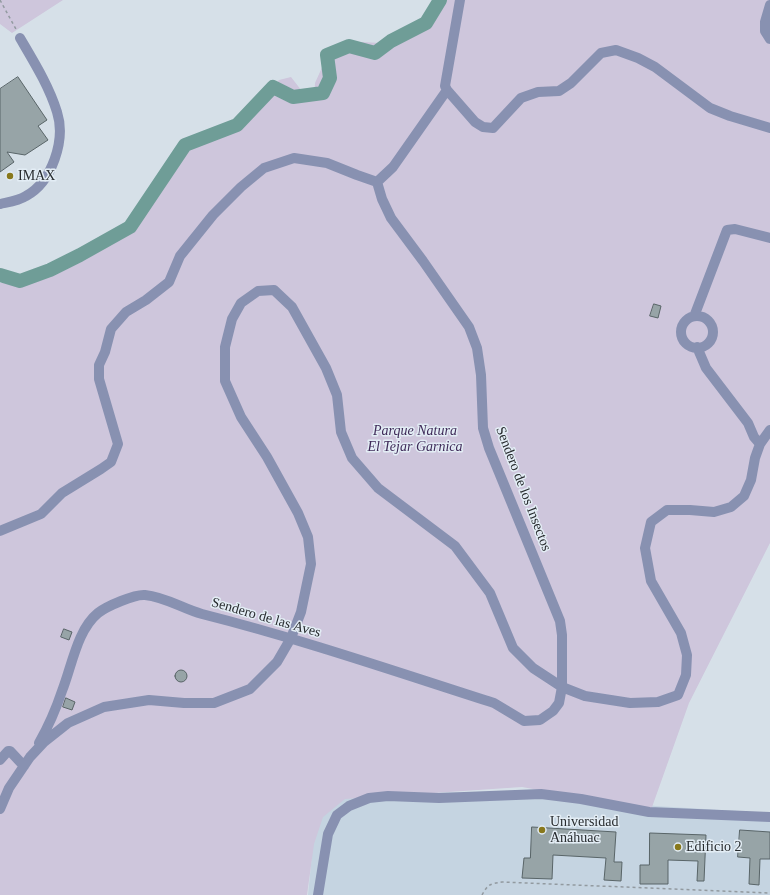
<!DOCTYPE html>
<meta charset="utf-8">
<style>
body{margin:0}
canvas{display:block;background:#d6e0e8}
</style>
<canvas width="770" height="895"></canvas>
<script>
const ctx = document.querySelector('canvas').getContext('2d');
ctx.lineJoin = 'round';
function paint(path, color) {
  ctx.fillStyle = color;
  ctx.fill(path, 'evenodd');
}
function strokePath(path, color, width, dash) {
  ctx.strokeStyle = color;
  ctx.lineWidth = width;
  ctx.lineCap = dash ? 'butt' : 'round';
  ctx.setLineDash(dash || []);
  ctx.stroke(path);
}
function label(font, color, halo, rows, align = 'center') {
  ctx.font = font + ' "Times New Roman",serif';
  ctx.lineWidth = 3;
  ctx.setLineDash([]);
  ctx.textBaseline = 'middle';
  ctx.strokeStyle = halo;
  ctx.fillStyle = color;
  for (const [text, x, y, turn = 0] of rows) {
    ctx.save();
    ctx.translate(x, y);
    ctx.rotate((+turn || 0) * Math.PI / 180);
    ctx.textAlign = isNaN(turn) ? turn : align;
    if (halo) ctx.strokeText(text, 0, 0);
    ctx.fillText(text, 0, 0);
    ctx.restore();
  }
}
paint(new Path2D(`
 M369 792 562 793 656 806 770 813V895H308L316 815 344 798Z`), '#c5d4e1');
paint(new Path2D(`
 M0 0H63L12 33 0 24Z
 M441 0H770V543L689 703 651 810 522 787 345 799 323 817 314 844 307 895H0V283L26 282 54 269 75 250 128 231 144 210 159 172 178 160 188 141 214 128 250 118 261 100 279 80 291 77 305 95 314 96 315 83 324 63 338 49 362 42 380 43 430 21Z`), '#cec6dc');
strokePath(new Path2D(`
 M0 275 20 281 50 270 80 255 130 227 185 145 237 125 273 87 293 97 323 93 330 78 327 55 349 46 375 53 391 41 426 23 440 0`), '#6f9d97', 14);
const building = new Path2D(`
 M18 77 47 120 38 126 48 140 25 155 7 152 14 162 0 172V89Z
 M654 304 661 306 658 318 650 316Z
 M64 629 72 632 69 640 61 637Z
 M175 676a6 6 0 1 1 12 0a6 6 0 1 1-12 0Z
 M66 698 75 702 72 710 63 707Z
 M532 827 616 832 614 862H622L621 881 604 880 606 858 553 855 552 879 522 878 524 858H530Z
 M740 830 770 832V859H760L759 885 749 884 750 858 738 857Z
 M650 833 706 835 704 881H697L698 861 668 860V884H640V865H649Z`);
paint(building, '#97a4a7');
strokePath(building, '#596568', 1);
strokePath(new Path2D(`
 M0 0 17 31
 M482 895C488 884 490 884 502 882L770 893`), '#929aa0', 1.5, [3, 3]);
strokePath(new Path2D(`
 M770 5 765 22V31L770 39
 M447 90 475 122 483 127 493 128 521 98 538 92 559 91 571 83 601 53 616 50 638 58 655 67 710 108 730 116 770 128
 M377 182 393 167 447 90 445 86 460 0
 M0 204C9 202 18 201 26 196 52 182 66 140 57 112 49 86 34 62 20 38
 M695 314 727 230 735 229 770 238
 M681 332a16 16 0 1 1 32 0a16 16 0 1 1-32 0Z
 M697 347 706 368 748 423 754 437 760 444
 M0 531 41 514 62 493 101 469 111 462 118 444 99 379V365L105 352 111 329 126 312 146 300 169 282 180 256 213 215 241 187 264 168 294 158 327 163 357 175 377 182
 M39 743C48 727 56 709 62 691 72 666 77 630 98 613 107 606 135 594 145 595 166 597 183 609 202 614 301 639 397 672 494 703L524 721 540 720 553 711 559 703 562 687V635L560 621 489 448 483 428 481 375 477 348 469 327 423 261 391 218 382 199 377 182
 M0 760 8 751H10L24 766
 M0 809 9 788 30 757 44 742 68 723 104 707 149 700 184 703H214L250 689 277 662 291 638 301 612 311 564 308 537 298 513 267 457 241 417 225 381V347L232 319 241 303 258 291 274 290 292 307 326 368 337 395 341 432 352 458 378 488 455 546 490 593 513 648 533 668 562 687 585 696 630 703 658 702 678 695 686 675 687 655 681 633 651 581 645 548 651 522 667 510H690L714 512 731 507 744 496 751 480 755 458 760 444 770 430
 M318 895 328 834 337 815 349 806 369 798 388 796 439 798 541 794 581 799 649 812 770 817`), '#8891b1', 10);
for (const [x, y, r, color] of [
 [10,176,4,"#88781c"],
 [542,830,4,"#88781c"],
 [678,847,4,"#88781c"]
]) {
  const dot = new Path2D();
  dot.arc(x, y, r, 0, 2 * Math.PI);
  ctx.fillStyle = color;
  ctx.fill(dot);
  strokePath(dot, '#e3edf5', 1.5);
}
label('14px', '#272b2e', '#e3edf5', [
 ["IMAX",18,176],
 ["Universidad",550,822],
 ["Anáhuac",550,838],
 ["Edificio 2",686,847]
], 'left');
label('italic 14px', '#3f2b59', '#e3edf5', [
 ["Parque Natura",415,431],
 ["El Tejar Garnica",415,447]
]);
label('14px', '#272b2e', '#e3edf5', [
 ["Sendero de los Insectos",523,489,69],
 ["Sendero de las Aves",266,618,16]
]);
</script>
